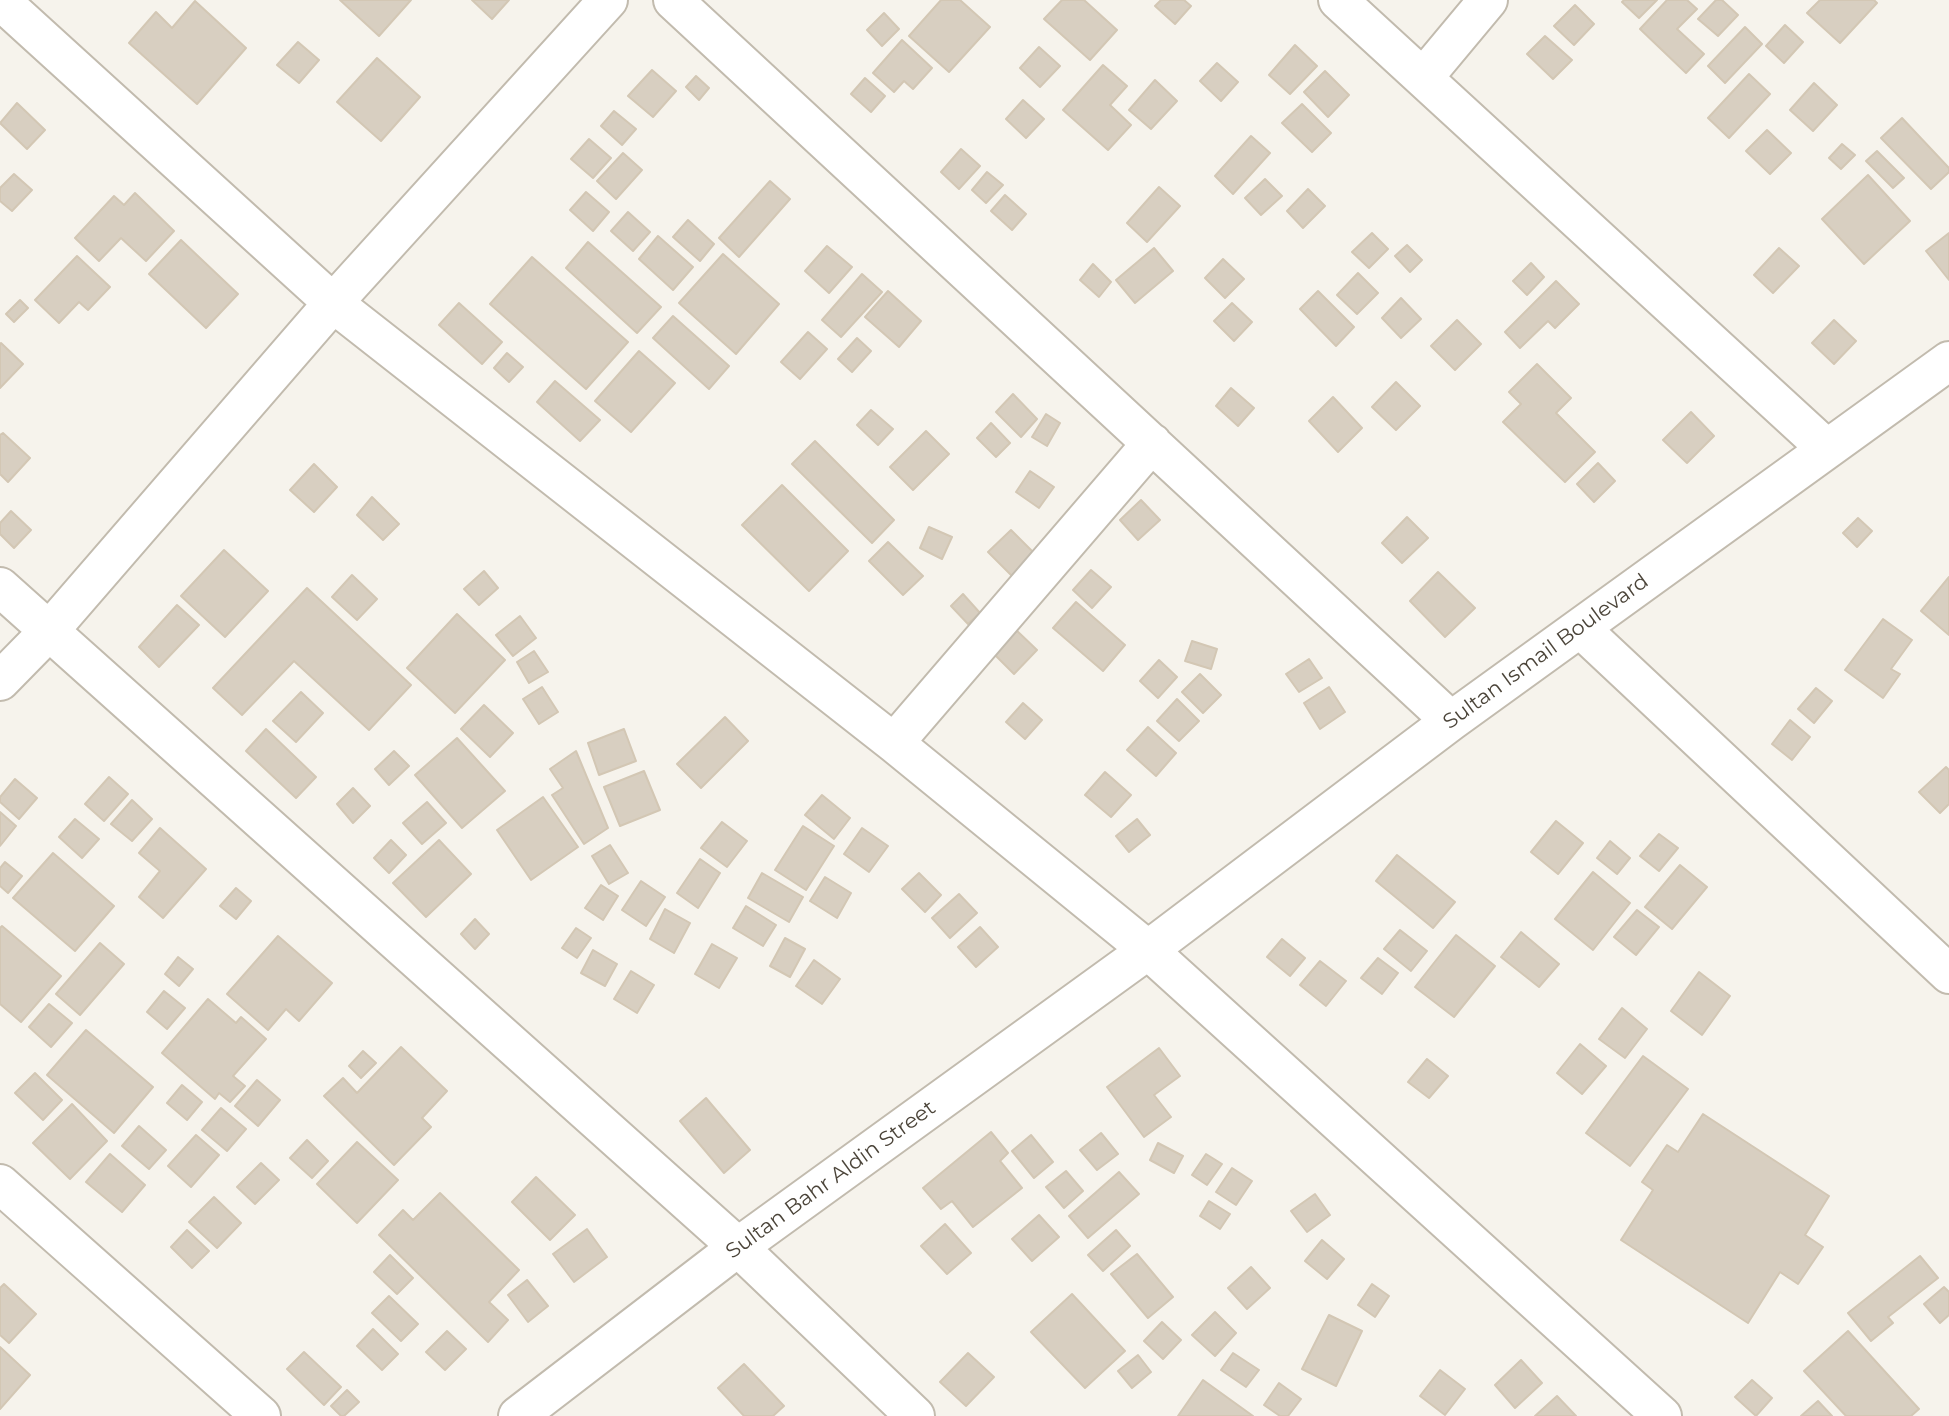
<!DOCTYPE html>
<style>
body{margin:0}
canvas{display:block;background:#f6f3ec}
</style>
<canvas width="1949" height="1416"></canvas>
<script>
const ctx = document.querySelector('canvas').getContext('2d');
ctx.lineJoin = 'round';
function paint(path, color) {
  ctx.fillStyle = color;
  ctx.fill(path, 'evenodd');
}
function strokePath(path, color, width, dash) {
  ctx.strokeStyle = color;
  ctx.lineWidth = width;
  ctx.lineCap = dash ? 'butt' : 'round';
  ctx.setLineDash(dash || []);
  ctx.stroke(path);
}
function label(font, color, halo, rows, align = 'center') {
  ctx.font = font + ' Montserrat,sans-serif';
  ctx.lineWidth = 5;
  ctx.setLineDash([]);
  ctx.textBaseline = 'middle';
  ctx.strokeStyle = halo;
  ctx.fillStyle = color;
  for (const [text, x, y, turn = 0] of rows) {
    ctx.save();
    ctx.translate(x, y);
    ctx.rotate((+turn || 0) * Math.PI / 180);
    ctx.textAlign = isNaN(turn) ? turn : align;
    if (halo) ctx.strokeText(text, 0, 0);
    ctx.fillText(text, 0, 0);
    ctx.restore();
  }
}
const building = new Path2D(`
 M340 0H411L379 36Z
 M472 0H509L492 19Z
 M941 0H960L990 27 949 72 909 36Z
 M1062 0H1084L1117 30 1090 60 1044 19Z
 M1161 0H1184L1191 6 1175 24 1155 6Z
 M1624 0H1657L1639 18 1622 2Z
 M1667 0H1687L1697 9 1677 29 1704 54 1686 73 1640 29Z
 M1716 0H1722L1738 15 1718 36 1698 19Z
 M1820 0H1874L1877 3 1840 43 1807 13Z
 M195 1 246 48 197 104 129 43 156 12 172 28Z
 M1575 5 1594 24 1574 45 1554 26Z
 M884 13 899 29 882 46 867 30Z
 M1785 25 1803 42 1784 63 1766 46Z
 M1745 27 1762 44 1725 83 1708 66Z
 M1545 36 1572 60 1553 79 1527 54Z
 M902 40 932 68 913 89 904 81 894 92 873 73Z
 M298 42 319 60 299 83 277 65Z
 M1295 45 1317 66 1290 94 1269 75Z
 M1039 47 1060 66 1040 87 1020 68Z
 M377 58 420 97 381 141 337 102Z
 M1217 63 1238 82 1221 101 1200 81Z
 M1103 65 1127 86 1110 105 1131 125 1108 150 1063 110Z
 M652 70 676 91 653 117 628 96Z
 M1325 71 1349 95 1328 117 1304 92Z
 M1749 74 1770 94 1729 138 1708 118Z
 M696 76 709 88 699 100 686 87Z
 M865 78 885 96 871 112 851 94Z
 M1155 80 1177 101 1151 129 1129 110Z
 M1814 83 1837 105 1813 131 1790 110Z
 M1023 100 1044 119 1026 138 1006 119Z
 M17 103 45 130 27 149 0 123Z
 M1302 104 1331 133 1312 152 1282 123Z
 M614 111 636 129 622 145 601 126Z
 M1902 118 1949 168V172L1931 189 1881 138Z
 M1767 130 1791 153 1770 174 1746 151Z
 M1251 136 1270 153 1233 194 1215 176Z
 M589 139 611 158 593 178 571 159Z
 M1842 144 1855 155 1841 169 1829 158Z
 M961 149 980 166 959 189 941 172Z
 M1877 151 1904 178 1893 188 1866 161Z
 M623 153 642 170 616 199 597 181Z
 M987 172 1003 185 986 203 972 190Z
 M14 174 32 190 12 211 0 201V188Z
 M1868 175 1910 221 1864 264 1822 219Z
 M1265 179 1282 196 1261 215 1245 198Z
 M770 181 790 199 739 257 719 238Z
 M1159 187 1180 206 1147 242 1127 223Z
 M1308 189 1325 206 1303 228 1287 211Z
 M586 192 609 212 593 231 570 210Z
 M135 193 174 231 146 261 121 238 99 261 75 238 114 196 124 205Z
 M1005 195 1026 214 1012 230 991 211Z
 M628 212 650 232 633 251 611 231Z
 M688 220 714 244 700 261 673 237Z
 M1372 233 1388 249 1369 268 1352 252Z
 M1949 233V280L1926 251Z
 M658 236 693 267 673 290 639 259Z
 M181 240 238 294 206 328 149 274Z
 M588 242 661 307 637 333 566 268Z
 M1407 245 1422 260 1410 272 1395 256Z
 M827 246 852 267 829 293 805 271Z
 M1154 248 1173 271 1135 303 1116 280Z
 M1779 248 1799 266 1773 293 1754 275Z
 M723 254 779 304 736 354 679 303Z
 M77 256 110 287 88 310 79 302 59 323 35 300Z
 M532 257 628 342 586 389 490 304Z
 M1223 259 1244 279 1225 298 1205 278Z
 M1531 263 1544 277 1527 295 1513 281Z
 M1093 264 1111 282 1099 297 1080 280Z
 M1358 273 1378 293 1357 314 1337 295Z
 M862 274 882 292 841 337 822 320Z
 M1556 281 1579 304 1555 328 1548 321 1520 348 1505 332Z
 M888 291 921 321 899 347 865 317Z
 M1318 291 1354 327 1336 346 1300 309Z
 M1401 298 1421 319 1401 338 1382 318Z
 M20 300 28 308 14 322 6 314Z
 M459 303 502 342 482 364 439 325Z
 M1232 303 1252 322 1234 341 1214 321Z
 M673 316 729 366 709 389 653 338Z
 M1457 320 1481 344 1455 370 1431 346Z
 M1834 320 1856 341 1834 364 1812 343Z
 M808 332 827 349 800 379 781 362Z
 M857 338 871 351 852 372 838 359Z
 M1 343 23 364 0 388V344Z
 M639 351 675 383 631 432 595 401Z
 M507 353 523 367 509 382 494 368Z
 M1537 364 1571 398 1556 413 1595 452 1565 482 1503 422 1521 404 1509 392Z
 M555 381 600 420 580 441 537 402Z
 M1396 382 1420 406 1396 430 1372 407Z
 M1231 388 1254 408 1238 426 1216 406Z
 M1013 394 1037 419 1021 437 996 412Z
 M1333 397 1362 428 1338 452 1309 421Z
 M871 410 893 429 878 445 857 425Z
 M1691 412 1714 436 1687 463 1663 440Z
 M1046 414 1060 423 1047 446 1032 437Z
 M991 423 1010 443 996 457 977 438Z
 M926 431 949 454 913 490 890 467Z
 M3 433 30 458 8 482 0 474V435Z
 M815 441 894 520 872 543 792 464Z
 M1598 463 1615 481 1594 502 1577 484Z
 M314 464 337 487 314 512 290 490Z
 M1030 471 1054 487 1039 508 1016 492Z
 M782 485 848 551 809 591 742 525Z
 M372 497 399 524 383 540 357 515Z
 M1141 500 1160 520 1138 540 1120 520Z
 M11 511 31 530 14 548 0 534V523Z
 M1407 517 1428 538 1402 563 1382 543Z
 M1858 518 1872 531 1857 547 1843 533Z
 M929 527 952 537 942 559 920 548Z
 M1011 530 1034 553 1012 576 988 552Z
 M888 542 923 576 903 595 869 561Z
 M224 550 268 591 225 637 181 596Z
 M1091 570 1111 587 1092 608 1073 590Z
 M484 571 498 588 479 605 464 589Z
 M1438 572 1475 608 1445 637 1410 601Z
 M352 575 377 599 357 620 332 597Z
 M1949 577V635L1921 611Z
 M307 588 411 685 369 730 294 661 242 715 213 688Z
 M963 594 980 613 968 624 951 606Z
 M1076 602 1125 645 1103 671 1053 628Z
 M177 605 199 625 159 667 139 647Z
 M457 614 505 660 455 713 407 668Z
 M520 616 536 638 513 656 496 635Z
 M1883 619 1912 640 1891 669 1900 674 1883 698 1845 670Z
 M1014 628 1037 650 1014 674 991 651Z
 M1192 641 1217 649 1211 669 1185 661Z
 M534 651 548 672 529 683 517 662Z
 M1309 659 1322 678 1299 692 1286 674Z
 M1159 660 1177 677 1158 698 1140 681Z
 M1200 674 1221 695 1203 713 1182 692Z
 M542 687 558 712 539 724 523 699Z
 M1329 687 1345 712 1320 729 1304 703Z
 M1816 688 1832 701 1814 723 1798 709Z
 M301 692 323 713 296 742 273 721Z
 M1177 699 1199 721 1179 741 1157 721Z
 M1023 703 1042 720 1025 739 1006 722Z
 M484 705 513 733 490 757 461 729Z
 M725 717 748 741 701 788 677 764Z
 M1790 720 1810 737 1792 760 1772 744Z
 M1148 727 1176 753 1156 776 1127 750Z
 M266 729 316 777 296 798 246 751Z
 M624 729 636 761 599 775 588 743Z
 M457 738 505 791 462 828 415 775Z
 M394 751 409 766 389 785 375 769Z
 M576 751 608 828 584 844 552 795 563 788 550 769Z
 M1946 767 1949 770V804L1940 813 1919 792Z
 M644 771 660 810 620 826 604 787Z
 M1105 772 1131 795 1111 817 1085 795Z
 M109 777 128 794 104 821 85 804Z
 M15 779 37 798 19 819 0 802V797Z
 M353 788 370 806 353 823 337 804Z
 M822 795 850 818 834 839 805 815Z
 M543 797 578 847 531 880 497 830Z
 M132 800 152 819 132 841 111 824Z
 M427 802 446 823 422 844 403 823Z
 M0 812 16 826 0 846Z
 M75 819 99 839 82 858 59 837Z
 M1137 819 1150 835 1129 852 1116 836Z
 M1556 821 1583 843 1558 874 1531 852Z
 M722 822 747 841 727 867 701 848Z
 M803 826 834 846 806 890 775 870Z
 M160 828 206 869 163 918 139 897 160 871 139 853Z
 M862 828 888 846 869 872 844 854Z
 M1659 834 1678 848 1659 871 1640 856Z
 M391 840 406 855 389 873 374 858Z
 M439 840 471 874 426 917 393 883Z
 M1610 841 1630 858 1617 874 1597 858Z
 M610 845 628 873 609 884 592 856Z
 M53 853 114 906 75 951 13 898Z
 M1397 855 1455 902 1433 928 1376 881Z
 M700 859 720 873 698 908 677 893Z
 M5 862 22 876 8 893 0 886V868Z
 M1680 865 1707 887 1672 929 1645 907Z
 M1593 872 1630 903 1593 950 1555 919Z
 M762 873 803 897 789 922 748 898Z
 M919 873 941 895 925 912 902 889Z
 M825 877 851 893 837 918 810 901Z
 M641 881 665 897 646 926 622 910Z
 M601 885 618 896 603 920 585 908Z
 M236 888 251 901 236 919 220 906Z
 M959 894 977 913 950 938 932 918Z
 M746 906 776 925 763 946 733 928Z
 M665 909 690 923 674 953 650 939Z
 M1637 910 1659 927 1636 955 1614 937Z
 M475 919 489 934 475 949 461 934Z
 M2 926 61 976 21 1022 0 1004V928Z
 M980 927 998 947 976 967 958 947Z
 M576 928 591 938 577 958 562 948Z
 M1400 930 1427 951 1411 971 1384 949Z
 M1521 932 1559 964 1539 987 1501 957Z
 M1456 935 1495 966 1454 1017 1415 987Z
 M278 936 332 983 299 1021 286 1009 268 1030 227 994Z
 M785 938 805 949 790 977 770 966Z
 M1282 939 1305 958 1290 976 1267 957Z
 M100 943 124 964 80 1015 56 994Z
 M712 944 737 958 719 988 695 974Z
 M593 950 617 964 605 986 581 973Z
 M178 957 193 969 179 986 165 974Z
 M1378 958 1398 973 1382 994 1361 978Z
 M814 960 840 979 822 1004 796 986Z
 M1320 961 1346 981 1326 1006 1300 985Z
 M631 971 654 985 637 1013 614 999Z
 M1699 972 1730 996 1702 1035 1671 1011Z
 M164 991 185 1008 167 1029 147 1012Z
 M208 999 236 1023 241 1017 266 1039 233 1076 245 1086 230 1102 219 1093 215 1099 162 1053Z
 M49 1004 72 1023 51 1047 29 1027Z
 M1622 1008 1647 1029 1625 1058 1599 1039Z
 M86 1030 153 1087 114 1133 47 1075Z
 M1580 1044 1606 1066 1582 1094 1557 1073Z
 M401 1047 447 1091 422 1118 431 1127 394 1165 324 1096 343 1078 357 1093Z
 M1159 1048 1180 1076 1154 1095 1171 1117 1144 1137 1107 1087Z
 M363 1051 376 1063 361 1078 349 1066Z
 M1643 1056 1688 1089 1630 1166 1586 1133Z
 M1427 1059 1448 1076 1429 1098 1408 1082Z
 M35 1073 62 1100 43 1120 15 1093Z
 M257 1080 280 1100 258 1126 235 1106Z
 M182 1085 202 1102 187 1120 167 1103Z
 M706 1098 750 1150 724 1173 680 1121Z
 M72 1104 107 1141 70 1179 33 1143Z
 M221 1108 246 1129 227 1151 202 1130Z
 M1703 1114 1829 1196 1805 1235 1823 1247 1798 1284 1780 1272 1748 1323 1621 1240 1653 1190 1642 1182 1667 1145 1678 1152Z
 M139 1126 166 1150 149 1169 122 1146Z
 M991 1132 1008 1153 1000 1161 1022 1188 973 1227 952 1201 941 1209 923 1188Z
 M1101 1133 1118 1154 1097 1170 1080 1150Z
 M196 1135 219 1155 191 1187 168 1166Z
 M1031 1135 1053 1162 1034 1178 1012 1151Z
 M307 1140 328 1161 312 1178 290 1158Z
 M357 1142 398 1180 357 1223 317 1184Z
 M1158 1143 1183 1156 1174 1173 1150 1160Z
 M110 1154 145 1185 122 1212 86 1182Z
 M1206 1154 1222 1164 1207 1185 1192 1175Z
 M261 1163 279 1180 255 1204 237 1187Z
 M1232 1168 1252 1181 1236 1205 1216 1192Z
 M1066 1171 1083 1191 1064 1208 1046 1187Z
 M1119 1172 1139 1194 1088 1238 1069 1216Z
 M536 1177 575 1215 550 1240 512 1202Z
 M440 1193 519 1270 489 1302 508 1320 488 1342 379 1235 403 1210 413 1220Z
 M1315 1194 1330 1215 1307 1232 1291 1211Z
 M214 1197 241 1223 217 1248 189 1222Z
 M1209 1201 1230 1214 1220 1229 1200 1216Z
 M1039 1215 1059 1237 1032 1261 1012 1239Z
 M945 1224 971 1253 947 1274 921 1246Z
 M587 1229 607 1257 574 1282 553 1254Z
 M187 1230 209 1251 192 1268 171 1247Z
 M1116 1230 1130 1246 1103 1271 1088 1255Z
 M1322 1240 1344 1259 1327 1279 1305 1261Z
 M1137 1254 1173 1297 1148 1318 1111 1274Z
 M390 1255 413 1278 397 1294 374 1272Z
 M1920 1256 1938 1278 1888 1317 1893 1323 1871 1341 1848 1313Z
 M1251 1267 1270 1288 1247 1309 1228 1288Z
 M527 1280 548 1306 528 1322 508 1295Z
 M4 1284 36 1314 9 1343 0 1335V1288Z
 M1372 1284 1389 1296 1375 1317 1358 1305Z
 M1944 1287 1949 1292V1315L1940 1323 1924 1304Z
 M1072 1294 1125 1351 1085 1388 1031 1332Z
 M389 1296 418 1324 401 1341 372 1313Z
 M1215 1312 1236 1333 1215 1356 1192 1335Z
 M1329 1315 1362 1331 1336 1386 1302 1369Z
 M1162 1322 1181 1340 1163 1359 1144 1341Z
 M373 1329 398 1354 382 1370 357 1346Z
 M447 1331 466 1349 445 1370 426 1352Z
 M1848 1331 1919 1409 1911 1416H1846L1804 1371Z
 M0 1347 30 1375 0 1409Z
 M304 1352 341 1387 324 1405 287 1369Z
 M968 1353 994 1377 966 1406 940 1382Z
 M1233 1353 1259 1370 1246 1387 1221 1370Z
 M1138 1355 1151 1372 1132 1388 1118 1371Z
 M1521 1360 1542 1383 1515 1408 1495 1385Z
 M744 1364 784 1406 773 1416H744L718 1388Z
 M1440 1370 1465 1389 1445 1415 1420 1396Z
 M1203 1380 1253 1416H1178Z
 M1752 1380 1772 1398 1756 1416 1735 1397Z
 M1279 1383 1301 1399 1288 1416H1280L1264 1405Z
 M347 1390 359 1402 344 1416H341L331 1406Z
 M1557 1396 1576 1416H1535Z
 M1818 1401 1832 1416H1801Z`);
paint(building, '#d8cfc1');
strokePath(building, '#d3c7b4', 2);
const minor = new Path2D(`
 M0 0 333 303 894 743 1148 950 1662 1416
 M673 0 1451 721
 M1338 0 1827 449
 M1423 78 1488 0
 M0 587 738 1247 915 1416
 M1580 628 1949 974
 M0 681 49 631 333 303 608 0
 M894 743 1152 443
 M0 1184 261 1416
 M518 1416 738 1247 1148 950 1451 721 1949 361`);
strokePath(minor, '#c2bbae', 42);
strokePath(minor, '#fff', 38);
label('21px', '#4b4439', '#fff', [
 ["Sultan Ismail Boulevard",1546,652,-36],
 ["Sultan Bahr Aldin Street",831,1180,-36]
]);
</script>
